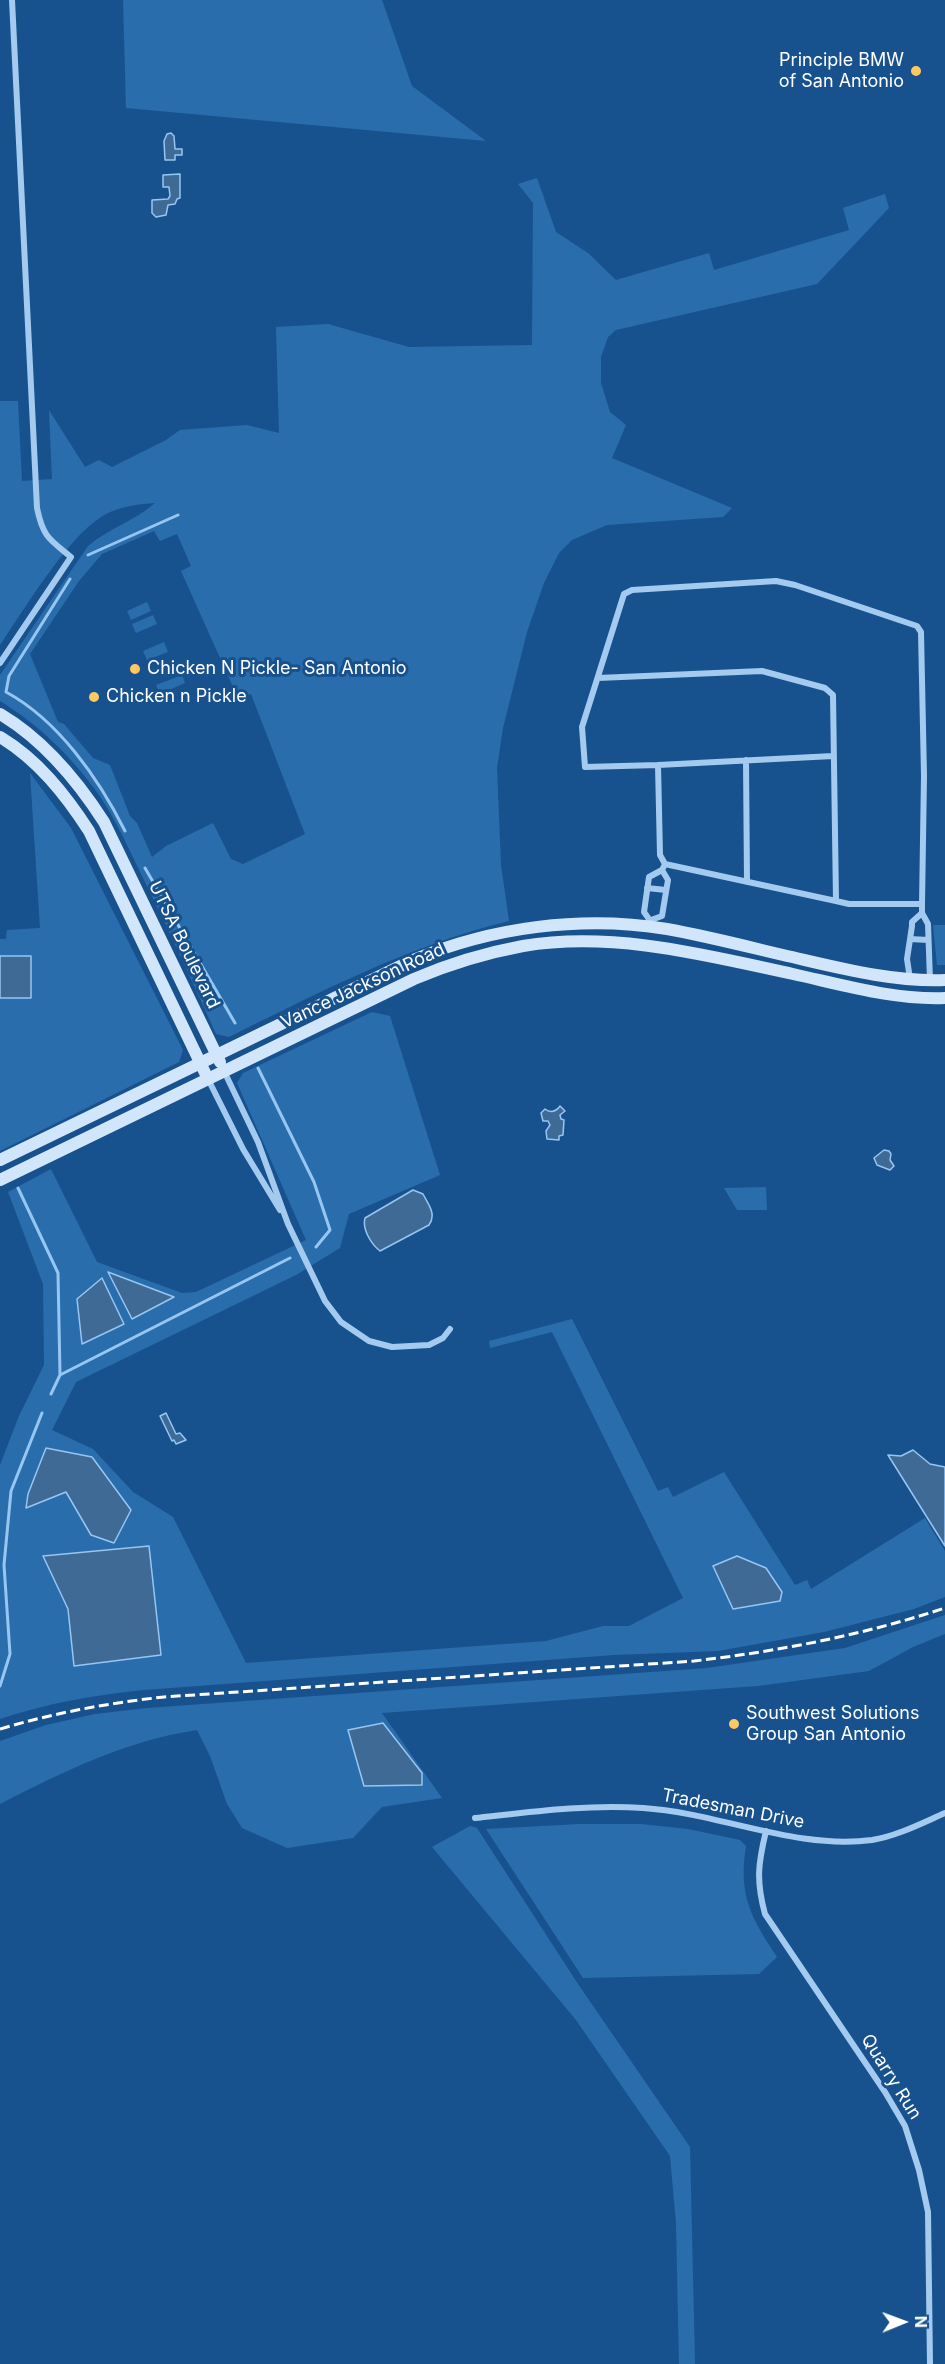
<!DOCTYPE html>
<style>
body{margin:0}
#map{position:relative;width:945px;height:2364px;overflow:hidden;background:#18528e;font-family:Inter,sans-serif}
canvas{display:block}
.north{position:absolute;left:873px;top:2292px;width:60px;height:60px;-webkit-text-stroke:4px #18528e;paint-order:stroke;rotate:89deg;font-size:16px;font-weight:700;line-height:24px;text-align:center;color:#fff}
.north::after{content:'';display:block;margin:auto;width:21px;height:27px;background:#fff;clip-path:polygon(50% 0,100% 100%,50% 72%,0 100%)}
</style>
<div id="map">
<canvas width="945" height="2364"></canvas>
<div class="north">N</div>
</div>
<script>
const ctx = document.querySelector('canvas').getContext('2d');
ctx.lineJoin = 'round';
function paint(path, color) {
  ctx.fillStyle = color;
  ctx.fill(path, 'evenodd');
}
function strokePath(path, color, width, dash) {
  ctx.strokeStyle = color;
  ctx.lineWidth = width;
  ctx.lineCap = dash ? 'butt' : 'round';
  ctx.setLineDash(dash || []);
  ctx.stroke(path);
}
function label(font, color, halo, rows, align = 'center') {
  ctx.font = font + ' Inter,sans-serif';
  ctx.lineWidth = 6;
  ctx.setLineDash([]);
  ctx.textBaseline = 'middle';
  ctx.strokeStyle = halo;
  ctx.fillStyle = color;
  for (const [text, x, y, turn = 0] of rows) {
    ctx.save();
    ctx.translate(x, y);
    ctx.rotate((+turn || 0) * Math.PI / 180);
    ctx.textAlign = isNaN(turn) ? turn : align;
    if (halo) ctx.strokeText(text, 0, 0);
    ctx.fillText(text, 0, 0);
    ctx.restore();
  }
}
paint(new Path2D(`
 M123 0H382L412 86 486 141 126 108Z
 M537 178 556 232 588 253 616 280 709 253 714 270 849 230 843 208 885 194 889 208 817 284 616 330 608 337 601 357V383L610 412 626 425 612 458 732 508 723 517 607 525 572 540 559 553 544 583 527 632 503 728 497 768 501 865 509 921C410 945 320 992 229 1037L216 1034C192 981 168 928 142 876 129 849 116 820 99 795 73 758 38 724 0 701V675L88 546C109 528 135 521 155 503 137 504 116 507 101 517 66 539 24 610 0 645V401H18L22 481 52 479 49 410 85 467 99 460 112 467 166 440 180 430 247 425 279 433 276 327 328 324 409 347 532 345 533 203 518 184ZM154 531 160 541 177 534 191 566 181 571 238 698 251 694 305 834 243 864 231 859 213 823 166 846 152 857 137 823 130 816 110 765 93 758 64 724 58 722 30 654 79 581 102 554Z
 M147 602 151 611 131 620 127 611Z
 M153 615 157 624 136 633 132 624Z
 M164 642 168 652 147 660 143 651Z
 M182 675 185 683 160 694 156 685Z
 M30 773 71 828 183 1050 179 1062 0 1151V939H6L7 930 40 928Z
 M933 925H945V965H937Z
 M372 1012 390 1016 440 1175 349 1214 340 1248 296 1275 76 1382 52 1430 93 1449 133 1492 173 1517 246 1663 546 1641 603 1626H629L683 1598 552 1332 490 1348 489 1341 572 1319 658 1491 668 1487 673 1497 724 1472 795 1585 807 1580 811 1589 925 1518 945 1551V1597L914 1609 824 1632 718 1651 614 1655 144 1690C93 1695 49 1703 0 1719V1465L19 1416 44 1365 43 1284 8 1192 51 1169 97 1262 182 1293 196 1292 306 1240 237 1083 243 1073Z
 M766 1187 767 1210H737L724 1188Z
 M945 1615V1634L913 1647 869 1671 758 1686 382 1713 442 1798 382 1807 353 1838 287 1848 242 1828 227 1804 210 1756 197 1730C128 1740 62 1772 0 1804V1741L46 1725 95 1714 147 1708 707 1668 845 1648Z
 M580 1824H641L688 1829 740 1840 746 1846C738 1895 751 1918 777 1957L759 1974 583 1978 486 1829Z
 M470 1826 477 1828 578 1984 690 2147 695 2364H679L676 2223 670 2156 576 2020 432 1847Z`), '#2a6dad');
const water = new Path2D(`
 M171 133 174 136 175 149H182V155H175V160H165L164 141 167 134Z
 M180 174V198L177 199 175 204 168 205 166 215 156 217 152 213V200L168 199 170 196 169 187H163V175Z
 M0 956H31V998H0Z
 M560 1106 565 1111 560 1115 561 1119 564 1120 563 1135 559 1136V1140L547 1139 546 1131 550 1125 548 1121H543L541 1113 545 1109C550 1113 556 1112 560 1106Z
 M884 1150 889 1151 891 1154 890 1160 894 1166 890 1170 877 1165 874 1158Z
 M413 1190 423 1194C428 1204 437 1214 429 1225L380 1251C371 1244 362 1229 365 1218Z
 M108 1272 174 1297 132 1319Z
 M102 1278 124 1324 82 1344 77 1299Z
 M166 1413 176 1434 180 1433 186 1440 176 1444 174 1440 172 1441 160 1416Z
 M46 1448 92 1457 131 1510 114 1543 91 1535 66 1492 26 1508 28 1494Z
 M913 1450 930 1464 945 1467V1546L888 1455 901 1456Z
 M149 1546 161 1655 74 1666 68 1609 43 1556Z
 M737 1556 766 1568 782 1592 780 1601 733 1609 713 1566Z
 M383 1723 422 1773V1785L364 1786 348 1730Z`);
paint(water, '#3f6a95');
strokePath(water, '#97c6f2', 1.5);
strokePath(new Path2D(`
 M88 555 178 515
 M70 579 9 676 6 692C58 720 99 779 125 831
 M145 868 235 1023
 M258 1068 314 1182 330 1230 316 1247
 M18 1188 58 1273 60 1375 51 1394
 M60 1375 290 1258
 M0 1686 10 1654 4 1565 11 1491 42 1413`), '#97c6f2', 3);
strokePath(new Path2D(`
 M0 663 71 557C49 539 43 537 37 508L12 0
 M598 678 762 671 825 688 833 695 836 901 849 904H922L924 776 921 632 917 626 795 585 776 581 632 590 624 594 582 727 585 767 658 765 660 855 665 864 662 870 668 880 662 916 651 920
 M746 760 747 882
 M658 765 833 756
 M665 864 836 901
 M647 888 666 890
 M922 904V913L928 924 930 980
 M651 922 644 912 649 877 662 870
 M910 939 928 940
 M910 979 907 959 912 926V922L922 913
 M224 1071 258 1142 288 1224 325 1301 341 1322 369 1341 392 1347 429 1345 443 1338 450 1329
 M208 1079 243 1149 280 1210
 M475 1818C530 1812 588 1804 643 1808 720 1813 795 1850 872 1840 897 1836 922 1823 945 1813
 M766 1831C758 1864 756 1881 765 1914L885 2092 905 2126 919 2170 928 2212 930 2364`), '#a4caef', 6);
strokePath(new Path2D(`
 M0 714C44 740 77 780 104 822L220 1062
 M0 737C38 760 65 794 89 831L208 1079
 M0 1160 413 960C492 927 582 915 667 929 706 936 745 946 783 955 836 967 890 982 945 980
 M0 1180 414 979C449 964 485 953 523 946 613 931 705 955 793 974 843 985 893 1000 945 998`), '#d2e6fb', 12);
strokePath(new Path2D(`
 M0 1729C54 1713 108 1703 164 1697L694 1661C780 1651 863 1635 945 1608`), '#fff', 3, [10, 4.5]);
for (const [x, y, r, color] of [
 [916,71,6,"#ffc962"],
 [135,669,6,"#ffc962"],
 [94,697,6,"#ffc962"],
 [734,1724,6,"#ffc962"]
]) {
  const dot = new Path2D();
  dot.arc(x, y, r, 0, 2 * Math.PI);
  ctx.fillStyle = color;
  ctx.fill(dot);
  strokePath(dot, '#18528e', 2);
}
label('18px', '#fff', '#18528e', [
 ["Principle BMW",904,61,"right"],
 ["of San Antonio",904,82,"right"],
 ["Chicken N Pickle- San Antonio",147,669],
 ["Chicken n Pickle",106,697],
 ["Southwest Solutions",746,1714],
 ["Group San Antonio",746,1735]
], 'left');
label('18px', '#fff', '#18528e', [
 ["UTSA Boulevard",184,945,64],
 ["Vance Jackson Road",363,986,-25],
 ["Tradesman Drive",733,1809,11],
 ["Quarry Run",891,2077,58]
]);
</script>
